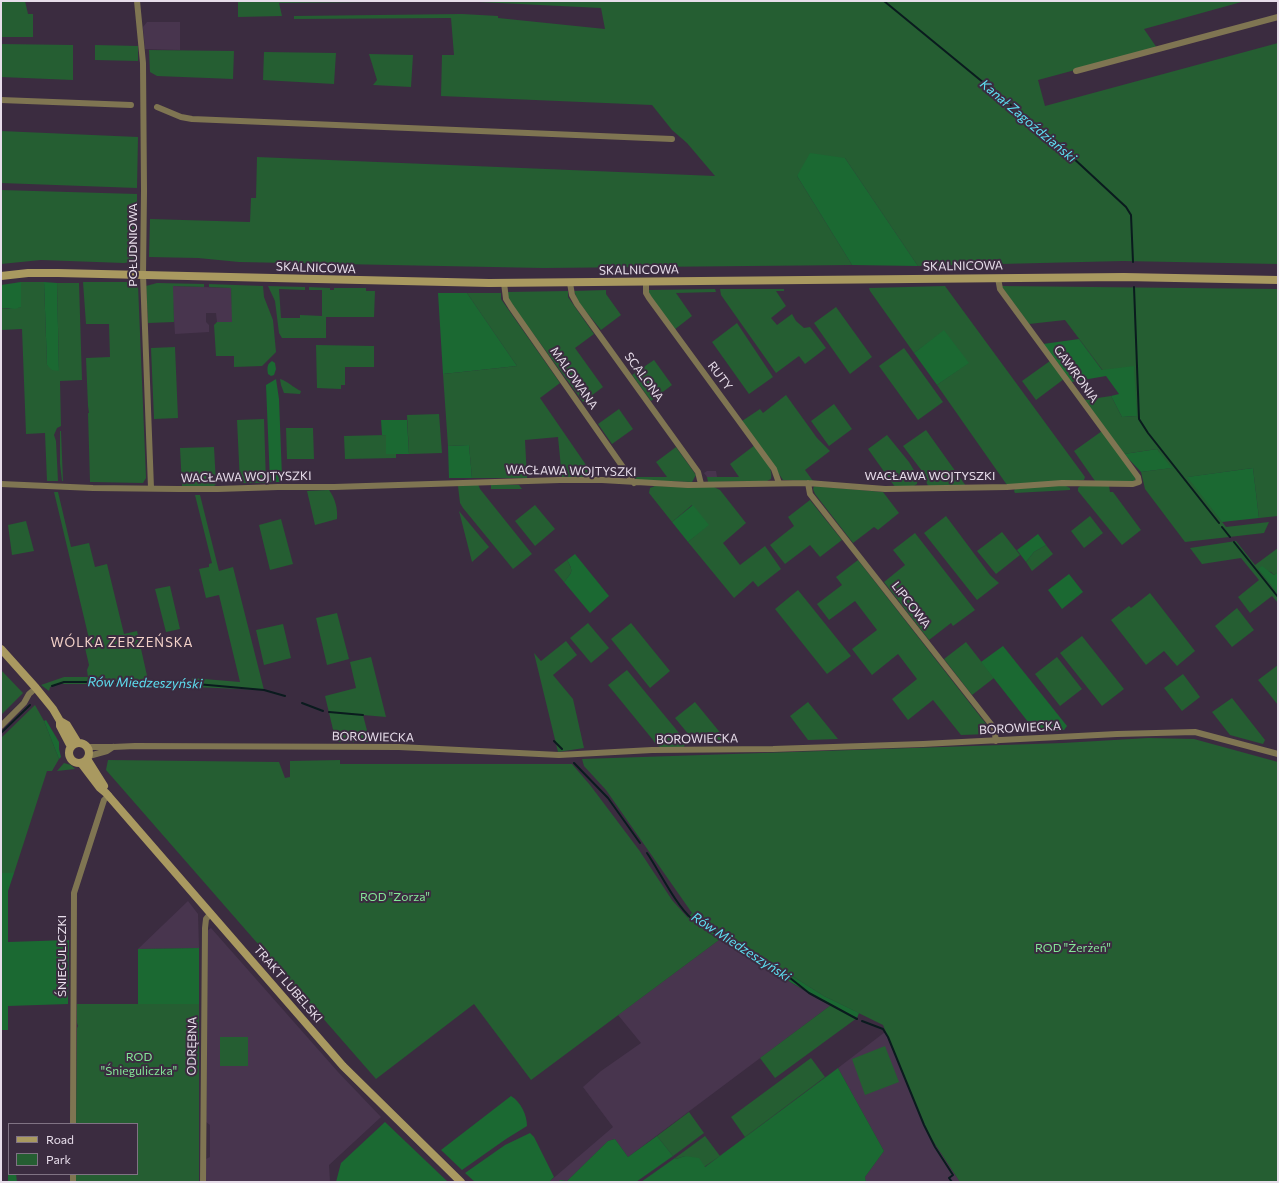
<!DOCTYPE html>
<meta charset="utf-8">
<style>
body{margin:0}
#map{position:relative;width:1279px;height:1183px;overflow:hidden;background:#3b2c40;font-family:Commissioner,sans-serif}
canvas{display:block}
.frame{position:absolute;inset:0;border:2px solid #e7ddea;pointer-events:none}
.legend{position:absolute;left:8px;top:1123px;width:130px;height:52px;box-sizing:border-box;background:#3b2c40;border:1px solid #807384;margin:0;padding:5px 7px;list-style:none;font-size:12px;color:#e7ddea}
.legend li{display:flex;align-items:center;gap:8px;height:20px}
.legend b{width:20px;border:1px solid #807384}
</style>
<div id="map">
<canvas width="1279" height="1183"></canvas>
<div class="frame"></div>
<ul class="legend">
<li><b style="height:5px;background:#a99960"></b>Road</li>
<li><b style="height:11px;background:#255e32"></b>Park</li>
</ul>
</div>
<script>
const ctx = document.querySelector('canvas').getContext('2d');
ctx.lineJoin = 'round';
function paint(path, color) {
  ctx.fillStyle = color;
  ctx.fill(path, 'evenodd');
}
function strokePath(path, color, width, dash) {
  ctx.strokeStyle = color;
  ctx.lineWidth = width;
  ctx.lineCap = dash ? 'butt' : 'round';
  ctx.setLineDash(dash || []);
  ctx.stroke(path);
}
function label(font, color, halo, rows, align = 'center') {
  ctx.font = font + ' Commissioner,sans-serif';
  ctx.lineWidth = 4;
  ctx.setLineDash([]);
  ctx.textBaseline = 'middle';
  ctx.strokeStyle = halo;
  ctx.fillStyle = color;
  for (const [text, x, y, turn = 0] of rows) {
    ctx.save();
    ctx.translate(x, y);
    ctx.rotate((+turn || 0) * Math.PI / 180);
    ctx.textAlign = isNaN(turn) ? turn : align;
    if (halo) ctx.strokeText(text, 0, 0);
    ctx.fillText(text, 0, 0);
    ctx.restore();
  }
}
paint(new Path2D(`
 M147 22H180V50L145 49 143 27Z
 M172 286 231 288 233 322H217L216 313H206V322L209 325V332L175 334Z
 M707 471H716L717 477H707L704 473Z
 M188 901 198 914 199 948 138 949Z
 M211 928 338 1072 381 1117 329 1165 330 1182H206V1159L210 1157V1125L206 1122 207 931Z
 M719 940 820 1000 831 1005 628 1157 615 1139 608 1141 567 1181 560 1180 558 1182H549L613 1127 583 1087 601 1071 641 1043 618 1015Z
 M885 1032 907 1081 929 1135 960 1182H866L865 1177 884 1151 838 1068Z`), '#48354e');
paint(new Path2D(`
 M1 1H25L28 14H33V37H1Z
 M238 1H1245L1144 29 1157 48 1038 80 1045 106 1278 43V264L1123 261 918 266 845 158 797 176 852 265 543 268 239 262 198 258 149 257 150 219 250 222 251 198H256L257 157 715 176 687 143 672 130 652 105 441 96 442 55H454L451 18 294 19V16L462 14 498 16V18L605 29 601 8 459 1 279 3 282 16 238 17Z
 M1 44 73 45V80L1 77Z
 M95 45 138 46V61L95 60Z
 M149 50 234 51 233 79 157 76 150 72Z
 M264 52 336 53 334 84 263 80Z
 M369 54 413 55 411 87 373 85 377 80Z
 M1 131 138 137 137 188 1 183Z
 M1 190 137 194V257L130 260V262L124 263 41 260 1 264Z
 M21 282H44L47 365 59 371 57 283H79L82 380 60 381 61 426 57 428 54 435 56 441 58 481H47L45 433 26 434 22 329 1 330V308L8 309 21 307Z
 M83 282H129L138 285 146 478 143 483 90 482 88 413H89L88 406 86 358 110 357 109 324H86Z
 M157 283 204 284V287L173 286 174 322 148 323 146 286Z
 M209 284 263 286 264 297 273 320 276 352 262 366 234 367V356H216L214 325 217 322H232L231 288 209 287Z
 M268 286 305 287V290L279 289 281 318H300V315L322 316V290H309V287L330 288V290H334V288H366V291H375L374 317H326V338H282L279 333 275 301Z
 M945 286 1085 477 1084 480 1007 485 937 385 968 363 944 331 914 353 870 291 869 288Z
 M1001 286 1278 289V516L1259 518 1253 468 1188 477 1226 527 1269 522 1264 533 1185 542 1145 489 1141 472 1171 468 1157 449 1124 454 1084 400 1111 396 1122 417 1137 416 1065 320 1029 324Z
 M715 289 716 292 676 293 692 316 674 330 648 293V290Z
 M720 289H784V291H776L786 306 771 318 777 325 792 314 796 321 804 328 810 327 826 348 805 364 799 356 776 373 721 295Z
 M606 290V294L621 315 601 330 579 303 574 291Z
 M568 291V297L594 334 575 348 603 387 583 402 513 306 508 298 507 292Z
 M467 293H501V299L560 383 540 398 595 478H562L558 437 525 440 527 478H472L469 445 448 446 443 374 517 366Z
 M836 307 872 357 850 374 814 323Z
 M737 323 773 377 749 394 712 342Z
 M316 345 374 346V367H345V385H341V389L317 388Z
 M175 347 178 418 154 419 151 348Z
 M904 348 943 402 918 420 879 366Z
 M654 360 672 385 651 401 632 375Z
 M1050 361 1064 379 1036 400 1022 381Z
 M280 379C286 380 294 388 301 391L300 394 284 393 281 385Z
 M786 395 817 438 830 451 805 470 813 481 783 480 742 421 760 409 763 413Z
 M834 404 852 429 829 446 811 421Z
 M619 409 633 429 612 444 598 424Z
 M439 414 442 453 409 454 407 415Z
 M264 419 266 483H240L237 420Z
 M286 428H313L314 459H287Z
 M926 430 966 486 931 488 927 484 925 475 903 446Z
 M60 431H61L63 481H62L60 464Z
 M1102 431 1136 478 1135 480 1132 482 1095 481 1074 451Z
 M386 435V454H396V458L345 459 344 436Z
 M887 435 909 462 918 477 917 484 912 487H895L868 449Z
 M755 445C761 455 774 467 771 479L767 481 708 482 707 477H739L730 464Z
 M214 447 216 484 214 486H182L180 448Z
 M676 447 696 475 692 482 636 480 635 477H667L656 462Z
 M478 484 480 489 532 554 513 569 463 508 460 503 458 486Z
 M491 484 519 485 522 489H491Z
 M655 486 714 487 720 490 746 523 723 543 740 565 765 546 781 569 758 587 753 581 734 598 688 542 708 525 692 505 672 522 649 493 650 488Z
 M814 486 883 492 899 513 878 530 874 527 853 543 815 494 813 489Z
 M1044 486H1066L1070 488V490L1015 493 1014 491 1015 489Z
 M1080 486H1109L1110 492H1113L1141 530 1122 545 1078 491V488Z
 M329 490C335 498 338 509 337 519L315 525 307 491Z
 M54 492H58L71 547 89 543 95 567 107 564 124 634 137 631 148 680 192 683V678L240 682 219 595 206 598 199 569 209 567V564L212 563 195 495H200L219 571 233 567 264 690 193 687 176 684H63L62 683 50 687 49 691 41 685 64 677H88L87 670 89 665 85 648 91 647Z
 M810 500 842 540 820 557 810 545 785 564 770 545 794 526 788 517Z
 M535 505 555 529 535 546 515 521Z
 M459 511 489 547 472 562Z
 M946 516 990 575 999 583 977 600 924 533Z
 M1090 516 1103 533 1084 548 1071 531Z
 M281 519 293 564 270 570 259 525Z
 M26 521 34 551 12 555 8 525Z
 M1002 532 1020 555 996 574 977 551Z
 M915 533 975 610 953 626 951 623 929 640 884 582 905 565 893 550Z
 M1236 541 1255 565 1278 548V572L1274 575 1271 572 1258 569 1278 594V603L1272 596 1250 613 1238 597 1259 580 1241 558 1202 564 1190 548Z
 M1046 545 1053 554 1032 571 1026 562 1034 552Z
 M567 560C574 572 572 572 564 582L554 570Z
 M858 560 990 729 989 734 961 735 933 700 908 720 892 699 917 679 898 654 872 675 852 649 877 630 855 601 829 620 817 604 842 585 836 577Z
 M170 586 180 629 166 632 155 589Z
 M798 590 851 656 827 674 775 609Z
 M1150 593 1195 651 1177 666 1164 651 1146 665 1111 620 1129 606 1131 608Z
 M1237 608 1254 630 1232 647 1215 626Z
 M337 613 349 659 327 665 316 618Z
 M588 623 609 648 591 663 570 638Z
 M631 623 670 671 650 688 611 639Z
 M283 624 291 658 264 665 256 630Z
 M1082 636 1124 689 1102 706 1060 653Z
 M566 641 577 655 553 675 573 699 584 748 558 752 534 653 541 661Z
 M966 642 994 678 972 695 944 659Z
 M371 657 386 717 363 715 370 742H336L325 696 356 688 350 662Z
 M1057 657 1082 689 1060 706 1035 674Z
 M1278 665V705L1258 680Z
 M1 670 23 693 1 715Z
 M627 670 684 739 685 744 684 747C673 748 659 752 653 740L608 685Z
 M1183 674 1200 697 1182 711 1164 688Z
 M1232 698 1265 740 1263 744 1230 735 1212 712Z
 M695 702 727 741H694L675 718Z
 M808 702 838 739 808 740 790 716Z
 M35 705 44 721 59 759 52 771H47L14 873H1V738Z
 M1148 738 1194 739 1278 762V1182H960L929 1135 883 1025 824 996 692 913 606 790 584 766 582 759 1063 743Z
 M108 760 279 762 285 778 290 777V761L340 760V764H572L590 785 639 850 672 900 688 918 719 940 531 1080 474 1004 376 1079 106 770Z
 M64 763 71 765 75 769 57 771Z
 M77 1004H199V1182H76V1174H137V1124H76L77 1028 78 1026 77 1023Z
 M831 1005 857 1018 775 1078 760 1058Z
 M220 1037H248V1066H220Z
 M885 1046 899 1082 865 1095 852 1059Z
 M811 1058 825 1077 745 1137 731 1117Z
 M689 1112 704 1133 673 1156 657 1136Z
 M705 1136 720 1156 704 1167 685 1156 676 1159 675 1158Z`), '#255e32');
paint(new Path2D(`
 M810 153 845 158 918 266 852 265 797 176Z
 M21 282V307L15 309 1 308V285Z
 M44 282 57 283 59 371 52 370 47 365Z
 M438 293H467L517 366 443 374Z
 M944 330 969 363 937 385 914 353Z
 M1079 339 1102 370 1134 366 1137 416 1122 417 1111 396 1119 394 1106 376 1071 382 1043 344Z
 M272 361 275 363 276 369 274 375 271 376 268 374C267 368 267 364 272 361Z
 M276 379 279 399 282 477 281 482H270L266 385Z
 M381 420H407L409 454H386V435H382Z
 M469 445 472 478H449L448 446Z
 M1157 449 1172 468 1141 472 1124 454Z
 M1253 468 1259 518 1222 522 1187 477Z
 M693 505 709 525 688 542 672 522Z
 M1038 534 1046 545 1034 552 1026 562 1017 550Z
 M575 554 609 596 590 613 564 582C572 572 574 572 567 560Z
 M1262 566 1274 575 1278 572V594L1258 569Z
 M1069 574 1083 592 1062 609 1048 590Z
 M1003 646 1067 726 1064 730 1036 732 981 662Z
 M46 720 59 742V749L61 757 59 759 44 721Z
 M1 873H14L8 891V942L69 940 68 1004 8 1006V1030H1Z
 M692 913 824 996 859 1013 857 1018C798 988 742 955 688 918Z
 M199 948V1004H138V949Z
 M838 1068 884 1151 865 1177 866 1182H641L675 1158 676 1159 685 1156 699 1158 705 1167Z
 M511 1096C521 1102 527 1115 527 1126L506 1139 462 1170 441 1150Z
 M385 1122 448 1182H336L341 1163Z
 M530 1133 534 1137 554 1177 549 1182H475L465 1173 505 1145Z
 M657 1136 673 1156 636 1182H558L560 1180 567 1181 608 1141 615 1139 628 1157Z
 M8 1172 9 1174H16L17 1182H8Z`), '#1b6932');
strokePath(new Path2D(`
 M884 1 1057 143 1126 207 1131 215 1133 262
 M1134 287 1139 419 1148 433 1219 523
 M1222 527 1230 537
 M1234 542 1278 597
 M52 686 64 682H174L264 690 285 696
 M302 703 323 711
 M329 712 363 715
 M1 733 30 705
 M554 741 562 749
 M574 763 608 798 640 843
 M647 853C660 872 675 904 692 919L780 970 809 993 857 1019
 M862 1021 883 1029 888 1037 924 1125 935 1147 953 1175 949 1178 952 1182`), '#0a1b1e', 2);
strokePath(new Path2D(`
 M137 1 143 63 144 191 143 275 151 488
 M1076 71 1278 17
 M1 100 131 105
 M157 107 181 117 192 119 672 139
 M646 282V293L649 298 739 421 774 469 779 483
 M504 283 506 299 511 307 634 483
 M570 283 572 295 577 304 698 472 701 484
 M808 483 810 494 994 728 996 741
 M1 484 93 488 178 489H218L278 487H334L560 480H602L688 485 808 483 885 489 1007 487 1062 483 1133 484 1139 482 1138 477 1000 289 998 278
 M1 726 24 703 29 694 36 688
 M86 747H113L135 746 399 747 559 755 652 750 773 749 923 744 1117 734 1195 732 1278 754
 M89 756 107 751 113 747
 M73 1124 74 893 104 800 109 795
 M73 1182V1174
 M203 1182 205 928 206 919 211 913`), '#7f7552', 6);
strokePath(new Path2D(`
 M1 276 28 273H58L489 283 1124 277 1278 280
 M1 649 36 688 53 709 60 721 67 725 78 743
 M60 721V726L71 747
 M69 753a10 10 0 1 1 20 0a10 10 0 1 1-20 0Z
 M87 759 104 786
 M81 763 100 788 106 793 343 1066 461 1182`), '#a99960', 8);
label('12px', '#e7ddea', '#3b2c40', [
 ["POŁUDNIOWA",133,245,-90],
 ["SKALNICOWA",963,266,-1],
 ["SKALNICOWA",316,268,2],
 ["SKALNICOWA",639,270,-1],
 ["GAWRONIA",1076,374,54],
 ["RUTY",720,376,53],
 ["SCALONA",644,377,54],
 ["MALOWANA",574,378,55],
 ["WACŁAWA WOJTYSZKI",571,471,1],
 ["WACŁAWA WOJTYSZKI",930,476],
 ["WACŁAWA WOJTYSZKI",246,477,-1],
 ["LIPCOWA",911,605,52],
 ["BOROWIECKA",1020,728,-3],
 ["BOROWIECKA",373,737,1],
 ["BOROWIECKA",697,739,-1],
 ["ŚNIEGULICZKI",62,956,-90],
 ["TRAKT LUBELSKI",288,984,49],
 ["ODRĘBNA",192,1046,-89]
]);
label('12px', '#84e697', '#3b2c40', [
 ["ROD \"Zorza\"",395,897],
 ["ROD \"Żerżeń\"",1073,948],
 ["ROD",139,1057],
 ["\"Śnieguliczka\"",139,1071]
]);
label('italic 13px', '#5de0f2', '#3b2c40', [
 ["Kanał Zagoździański",1028,121,40],
 ["Rów Miedzeszyński",145,683,1],
 ["Rów Miedzeszyński",741,947,33]
]);
ctx.letterSpacing = '1px';
label('13px', '#f4d2c9', '#3b2c40', [
 ["WÓLKA ZERZEŃSKA",122,643]
]);
ctx.letterSpacing = '0px';
</script>
